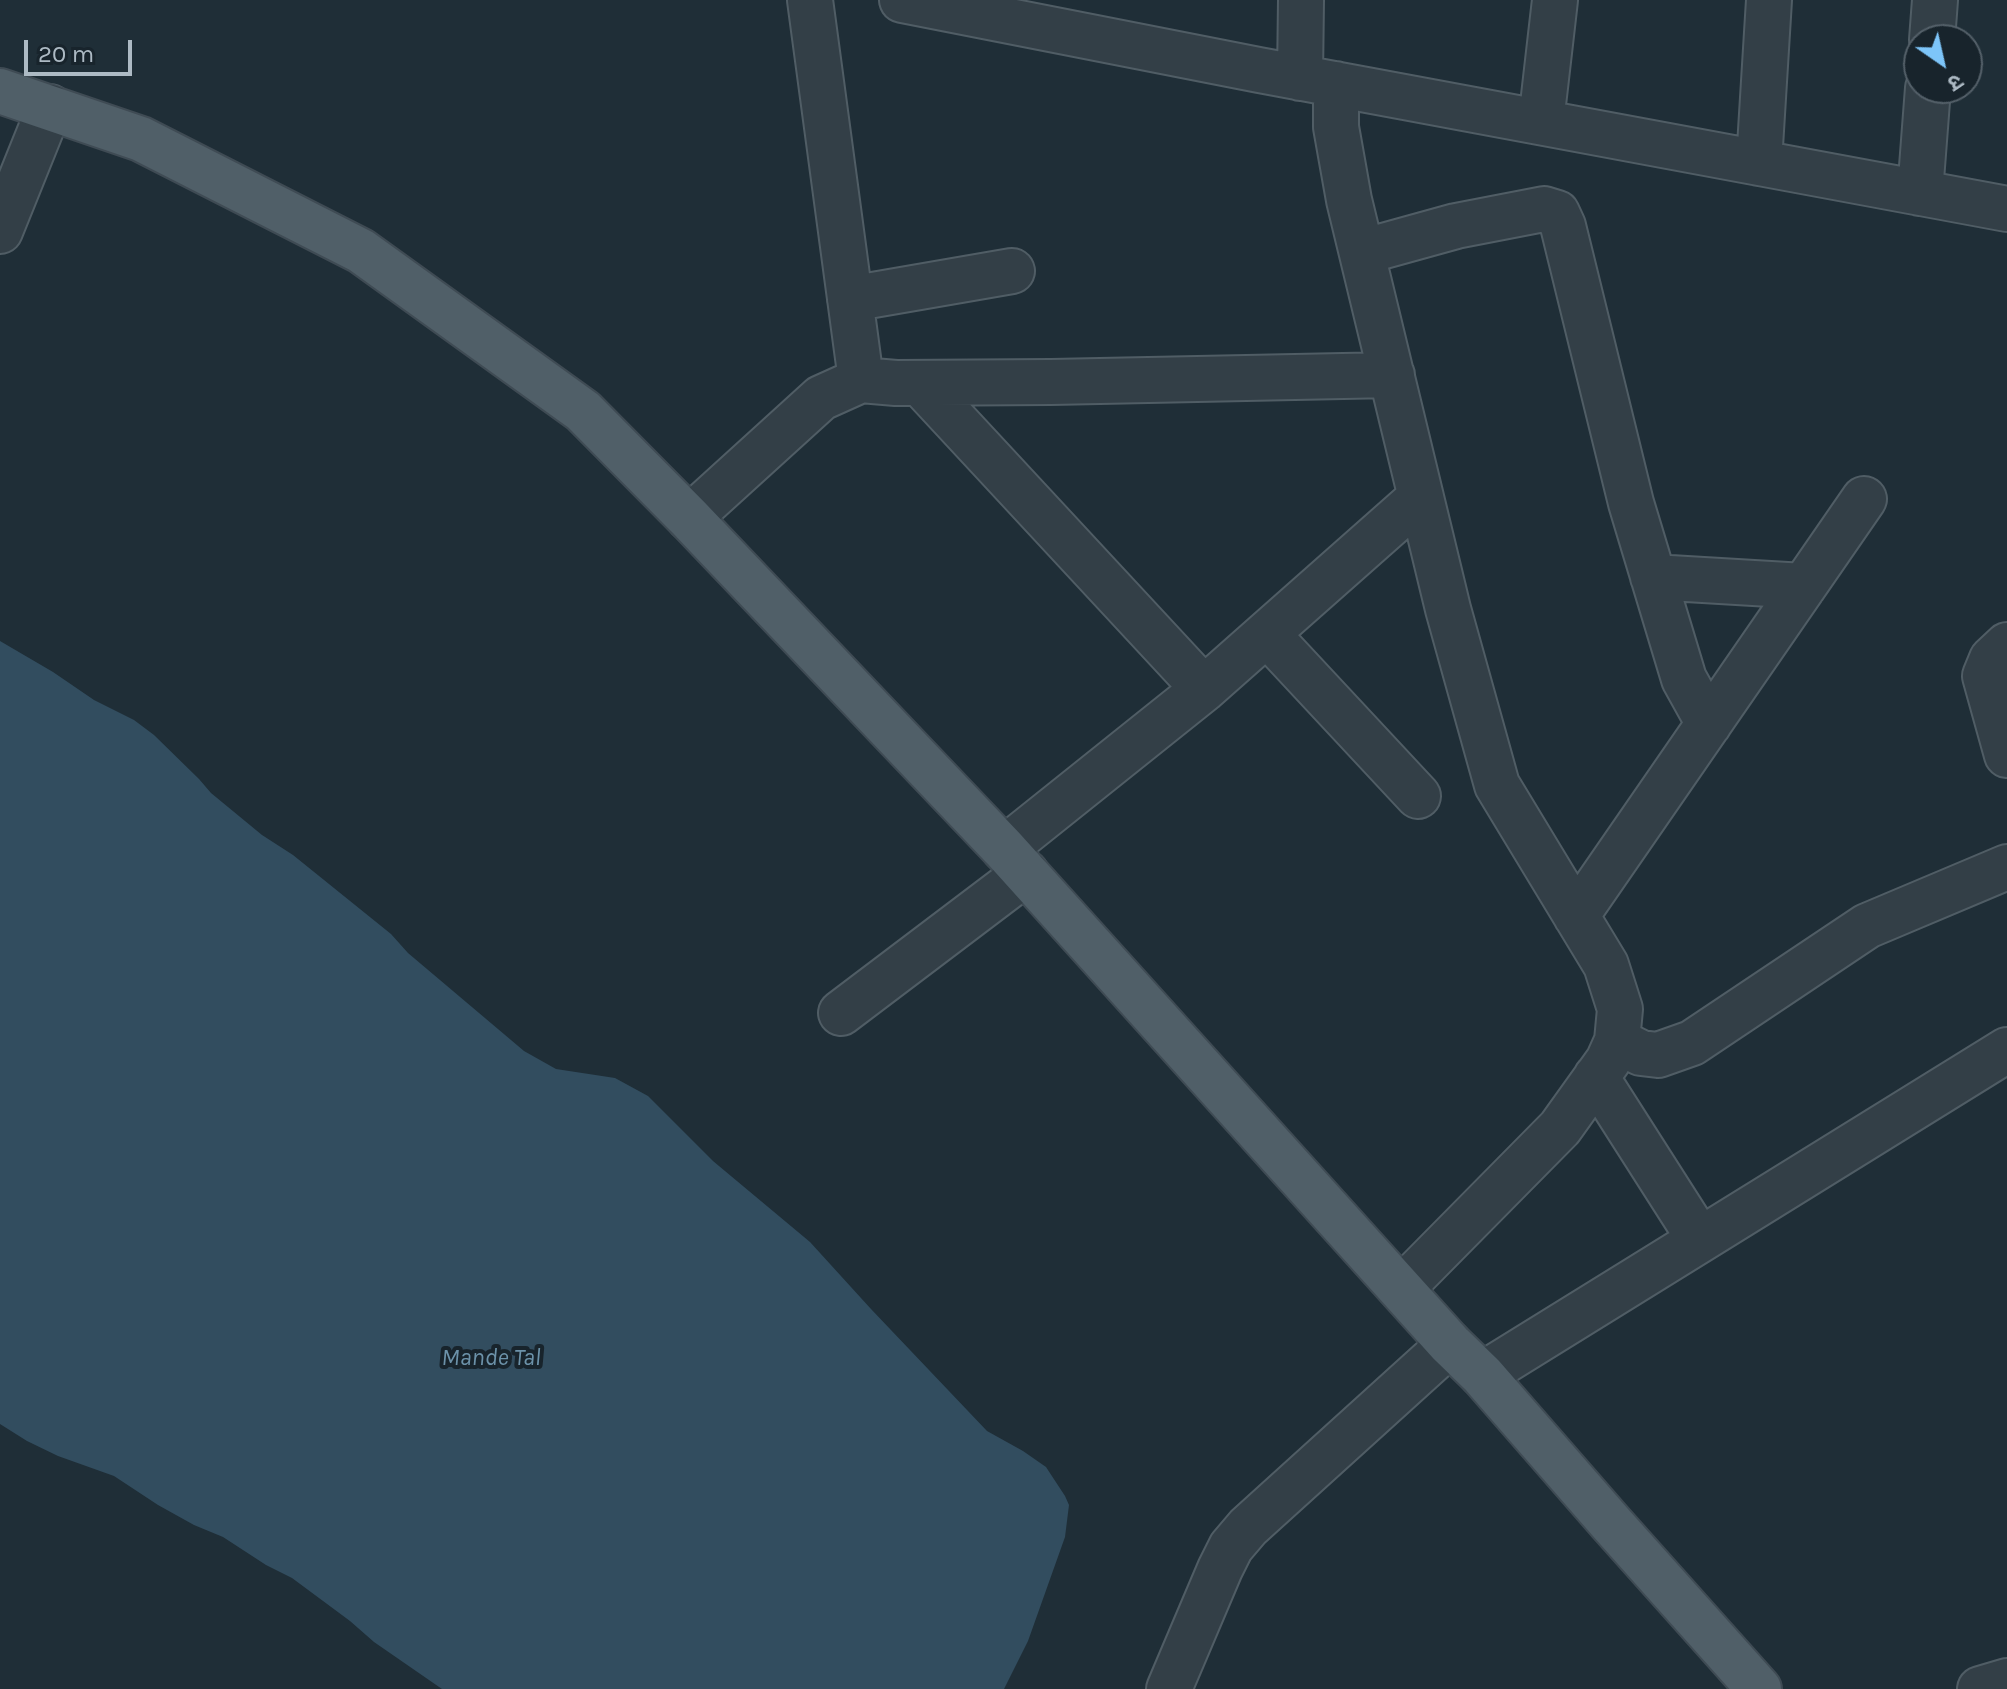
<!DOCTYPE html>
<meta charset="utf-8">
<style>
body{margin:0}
#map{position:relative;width:2007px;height:1689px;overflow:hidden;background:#1f2e37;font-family:Karla,"Noto Sans Devanagari",sans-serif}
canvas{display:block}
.north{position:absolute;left:1903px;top:24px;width:80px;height:80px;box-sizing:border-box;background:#18242c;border:2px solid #546069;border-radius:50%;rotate:146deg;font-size:22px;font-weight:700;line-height:32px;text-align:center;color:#adbac4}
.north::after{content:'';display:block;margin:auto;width:28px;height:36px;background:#7dc5f9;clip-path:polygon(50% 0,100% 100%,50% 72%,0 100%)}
.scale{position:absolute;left:24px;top:40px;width:108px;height:36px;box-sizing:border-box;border:4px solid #adbac4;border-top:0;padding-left:10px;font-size:24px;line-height:28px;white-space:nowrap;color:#adbac4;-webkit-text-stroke:6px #18242c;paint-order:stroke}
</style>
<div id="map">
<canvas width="2007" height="1689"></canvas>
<div class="north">उ</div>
<div class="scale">20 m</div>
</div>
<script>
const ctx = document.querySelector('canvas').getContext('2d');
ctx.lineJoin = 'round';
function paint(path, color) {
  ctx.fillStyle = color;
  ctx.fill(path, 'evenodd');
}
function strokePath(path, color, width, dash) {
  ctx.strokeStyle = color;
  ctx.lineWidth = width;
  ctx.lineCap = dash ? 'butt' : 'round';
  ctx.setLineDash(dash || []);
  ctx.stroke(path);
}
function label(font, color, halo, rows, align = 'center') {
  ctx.font = font + ' Karla,sans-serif';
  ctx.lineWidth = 8;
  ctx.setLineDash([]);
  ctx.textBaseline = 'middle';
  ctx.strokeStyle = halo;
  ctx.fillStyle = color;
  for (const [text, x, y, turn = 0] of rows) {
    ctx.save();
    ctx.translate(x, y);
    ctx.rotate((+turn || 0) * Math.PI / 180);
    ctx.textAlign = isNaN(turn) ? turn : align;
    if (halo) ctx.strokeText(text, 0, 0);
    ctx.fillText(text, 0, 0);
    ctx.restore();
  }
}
paint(new Path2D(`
 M0 641 53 672 94 700 134 720 154 735 199 779 211 793 262 835 293 855 391 934 408 953 524 1051 556 1069 615 1078 648 1096 713 1161 810 1242 871 1309 987 1431 1023 1451 1046 1467 1065 1496 1069 1505 1065 1537 1028 1641 1004 1689H442L374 1642 350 1621 292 1578 266 1565 223 1537 194 1525 158 1505 114 1476 58 1456 27 1441 0 1424Z`), '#324d5f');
const street = new Path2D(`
 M810 0 861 380
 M902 0 1259 70 2007 209
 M1932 40 1935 0
 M1300 78 1301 0
 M1336 84V127L1349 200 1448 609 1497 785 1606 965 1620 1009 1617 1041 1608 1061 1560 1128 1401 1289
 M1541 122 1555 0
 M1759 163 1769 0
 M1920 193 1928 88
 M0 231 50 107
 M1362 252 1456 226 1544 209 1557 213 1563 226 1631 503 1684 679 1709 724
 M850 299 1012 271
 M920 383 1204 689
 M689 518 821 398 861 380 896 383 1051 382 1392 375
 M1653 577 1804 586
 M1267 634 1418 796
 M2007 645 1992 659 1985 676 2007 755
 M1004 849 1204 689 1421 497
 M1576 916 1864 499
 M841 1013 1026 873
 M1617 1041 1641 1053 1658 1055 1692 1043 1867 926 2007 867
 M1596 1077 1700 1240
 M1482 1375 2007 1050
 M1169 1689 1220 1569 1231 1547 1248 1527 1450 1344
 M1980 1689 2007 1681`);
const primary = new Path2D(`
 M0 91 141 139 361 251 583 411 689 518 1004 849 1450 1344 1482 1375 1610 1522 1759 1689`);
strokePath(street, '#505d65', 48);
strokePath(primary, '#3f4b54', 48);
strokePath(street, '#333f47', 44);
strokePath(primary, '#505f68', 44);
label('italic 24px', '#6c92a9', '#18242c', [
 ["Mande Tal",491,1358]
]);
</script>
